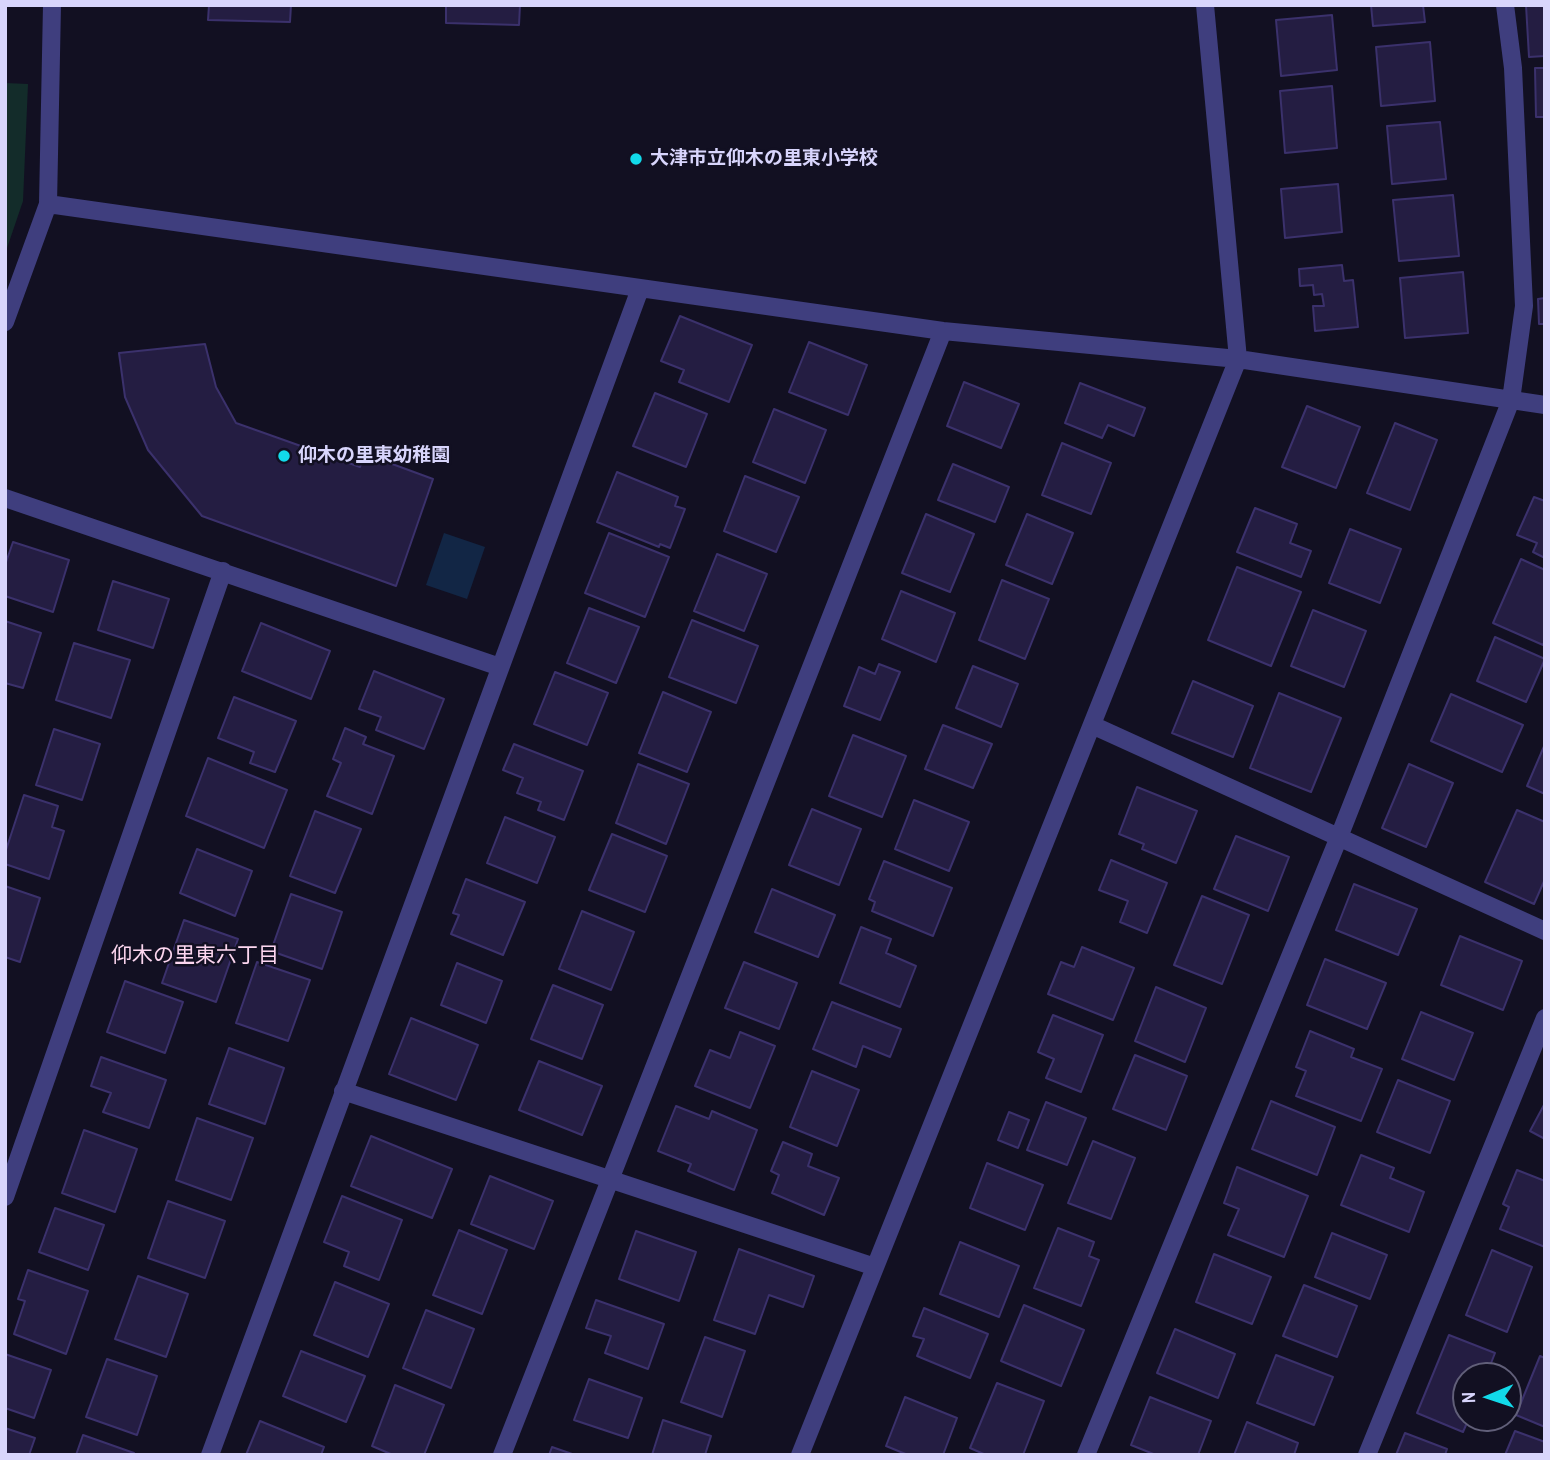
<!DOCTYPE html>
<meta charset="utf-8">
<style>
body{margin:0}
#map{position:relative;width:1550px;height:1460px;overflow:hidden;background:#121022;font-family:"Archivo Narrow",sans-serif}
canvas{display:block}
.frame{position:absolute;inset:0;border:7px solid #d8d5fc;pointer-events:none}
.north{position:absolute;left:1452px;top:1362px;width:70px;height:70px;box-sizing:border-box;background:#121022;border:2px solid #615f79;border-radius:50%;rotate:268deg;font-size:19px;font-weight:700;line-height:28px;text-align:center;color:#d8d5fc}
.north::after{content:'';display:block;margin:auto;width:24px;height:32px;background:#12daea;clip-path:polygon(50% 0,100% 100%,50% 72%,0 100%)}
</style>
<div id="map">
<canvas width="1550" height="1460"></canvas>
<div class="frame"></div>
<div class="north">N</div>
</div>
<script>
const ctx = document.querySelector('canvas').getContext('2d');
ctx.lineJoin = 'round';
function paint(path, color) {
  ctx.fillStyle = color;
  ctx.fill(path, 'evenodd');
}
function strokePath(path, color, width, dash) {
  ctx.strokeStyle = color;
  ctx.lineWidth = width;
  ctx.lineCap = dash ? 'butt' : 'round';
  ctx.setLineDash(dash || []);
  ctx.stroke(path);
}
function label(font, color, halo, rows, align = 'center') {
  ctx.font = font + ' "Archivo Narrow","Noto Sans JP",sans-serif';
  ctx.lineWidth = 5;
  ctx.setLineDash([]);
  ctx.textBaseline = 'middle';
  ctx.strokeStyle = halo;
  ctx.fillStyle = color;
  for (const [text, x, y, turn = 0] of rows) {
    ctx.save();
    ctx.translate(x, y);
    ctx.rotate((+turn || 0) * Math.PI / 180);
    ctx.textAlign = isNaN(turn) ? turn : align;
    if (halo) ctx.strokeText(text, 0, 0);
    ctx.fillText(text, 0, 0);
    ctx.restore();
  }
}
paint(new Path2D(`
 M5 83 28 84 23 201 5 254Z`), '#132c2a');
paint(new Path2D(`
 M444 533 485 547 467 599 426 585Z`), '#122645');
const building = new Path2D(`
 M209 5H291L290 22 208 20Z
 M446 5H520L519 25 446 23Z
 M1371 5H1423L1425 22 1373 26Z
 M1526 5H1545V56L1529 57Z
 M1332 15 1337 70 1281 76 1276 20Z
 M1430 42 1435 101 1381 106 1376 47Z
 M1535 68H1545V117H1536Z
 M1332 86 1337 148 1285 153 1280 91Z
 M1440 122 1446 179 1392 184 1387 126Z
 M1338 184 1342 232 1285 238 1281 189Z
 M1453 195 1459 256 1399 261 1393 200Z
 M1342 265 1344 281 1353 280 1358 327 1315 331 1313 306H1324L1322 294 1314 295 1313 285 1300 286 1299 269Z
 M1463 272 1468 333 1405 338 1400 278Z
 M1545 298V324H1539L1538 299Z
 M680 316 752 345 729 402 679 382 684 370 661 361Z
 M809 342 867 365 848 415 789 392Z
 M205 344 216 387 236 423 360 467 365 454 433 479 396 586 202 516 148 450 125 397 119 353Z
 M964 382 1019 404 1001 448 947 426Z
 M1080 383 1145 408 1134 436 1108 425 1102 438 1065 423Z
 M655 393 707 414 686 467 633 446Z
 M1307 406 1360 427 1336 488 1282 467Z
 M774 409 826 430 805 483 753 462Z
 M1395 423 1437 440 1410 510 1367 493Z
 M1062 443 1111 463 1091 514 1042 495Z
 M953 464 1009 487 995 522 938 500Z
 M617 472 678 497 675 506 685 509 670 548 660 544 659 547 597 522Z
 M745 476 799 497 776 552 724 531Z
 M1534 497 1545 501V558L1533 552 1537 543 1517 535Z
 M1255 508 1297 524 1290 543 1311 551 1301 577 1237 552Z
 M926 514 974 534 950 592 902 573Z
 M1027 514 1073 533 1052 584 1006 565Z
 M1350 529 1401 549 1380 603 1329 583Z
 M609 533 669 557 645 617 585 593Z
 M13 542 69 560 53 612 5 596V565Z
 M717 554 767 574 744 631 694 611Z
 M1521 559 1545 570V640L1543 645 1493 623Z
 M1237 567 1301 592 1271 666 1208 640Z
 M1002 580 1049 599 1025 659 979 640Z
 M113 581 169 599 153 648 98 630Z
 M901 591 955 613 936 662 882 639Z
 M589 608 639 627 616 683 567 663Z
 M1313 610 1366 631 1344 687 1291 666Z
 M692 620 758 646 736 703 669 677Z
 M5 621 41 633 23 688 5 683Z
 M261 623 330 651 311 699 242 671Z
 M1495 637 1545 659 1526 702 1477 681Z
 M74 643 130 660 111 718 56 700Z
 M879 664 900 672 880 720 844 706 859 667 875 674Z
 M973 666 1018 684 1001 727 956 708Z
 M374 671 444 699 424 749 376 730 381 717 359 709Z
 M555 672 608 693 587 745 534 724Z
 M1193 681 1253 706 1233 757 1172 733Z
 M663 692 711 712 687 772 639 753Z
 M1279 693 1341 718 1311 792 1250 768Z
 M1451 694 1523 725 1502 772 1431 741Z
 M234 697 296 721 275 772 250 763 254 752 218 738Z
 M943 725 992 744 973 788 925 769Z
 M345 728 366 737 363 744 394 756 372 814 327 796 341 763 333 759Z
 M54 729 100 744 82 800 36 785Z
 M853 735 906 756 882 817 829 796Z
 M514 744 583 771 564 820 538 810 541 802 517 793 523 778 503 770Z
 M1545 744V794L1527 786Z
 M208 758 287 790 264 848 186 816Z
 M638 764 689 784 666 844 616 823Z
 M1409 764 1453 783 1426 847 1382 828Z
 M1137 787 1197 811 1176 863 1142 849 1144 844 1119 834Z
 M24 795 58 806 52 827 64 831 49 879 5 864V853Z
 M914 800 969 822 949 871 895 849Z
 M812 809 861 829 839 885 789 865Z
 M1517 810 1545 822V879L1534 904 1485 882Z
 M315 811 361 829 335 893 290 876Z
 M505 817 555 837 537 883 487 863Z
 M612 834 667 856 645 912 589 890Z
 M1236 836 1289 857 1268 911 1214 889Z
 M197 849 252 871 235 916 180 893Z
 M1111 860 1167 883 1147 933 1120 922 1128 901 1099 890Z
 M884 861 952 888 933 936 872 911 875 902 869 899Z
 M466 879 525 902 503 955 451 934 459 915 453 913Z
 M1354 884 1417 909 1398 955 1336 930Z
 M5 886 40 898 20 962 5 957Z
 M772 889 835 915 818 957 755 932Z
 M291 894 342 912 322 969 271 951Z
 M1202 896 1249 915 1222 984 1174 965Z
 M582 911 634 932 611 990 559 969Z
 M184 920 238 939 216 1002 162 983Z
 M861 927 891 939 886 953 916 966 900 1007 840 983Z
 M1460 936 1522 961 1503 1010 1441 985Z
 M1082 947 1134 968 1113 1020 1048 994 1061 962 1074 967Z
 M1325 959 1386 983 1367 1029 1307 1005Z
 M257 962 310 980 288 1041 236 1023Z
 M744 962 797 983 779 1029 725 1008Z
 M457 963 502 981 486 1023 441 1005Z
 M125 981 183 1002 165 1053 107 1032Z
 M553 985 603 1005 582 1059 531 1039Z
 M1156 987 1206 1008 1185 1062 1135 1041Z
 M832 1002 901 1029 890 1057 863 1046 856 1067 813 1049Z
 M1421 1012 1473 1033 1454 1080 1402 1059Z
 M1053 1015 1103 1035 1081 1092 1046 1078 1054 1059 1038 1052Z
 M411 1018 478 1045 456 1100 389 1074Z
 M1310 1031 1354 1049 1351 1057 1382 1069 1361 1121 1296 1096 1306 1071 1296 1067Z
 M740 1032 775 1046 750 1108 695 1086 710 1050 730 1058Z
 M229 1048 284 1068 265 1124 209 1104Z
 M1135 1055 1187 1076 1166 1130 1113 1109Z
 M101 1057 166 1080 149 1128 103 1112 111 1093 91 1086Z
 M539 1061 602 1086 582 1135 519 1110Z
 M812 1071 859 1090 837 1146 790 1127Z
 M1398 1080 1450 1101 1430 1153 1377 1132Z
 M1271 1101 1335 1127 1317 1175 1252 1149Z
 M1046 1102 1086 1118 1067 1165 1027 1150Z
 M1545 1103V1139L1530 1131Z
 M676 1106 709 1119 712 1111 757 1130 734 1190 688 1171 691 1164 658 1151Z
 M1009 1112 1029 1120 1018 1148 998 1140Z
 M197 1118 253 1138 231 1200 176 1180Z
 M84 1130 137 1149 115 1212 62 1193Z
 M371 1136 452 1169 432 1218 351 1186Z
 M1093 1141 1135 1158 1111 1219 1068 1203Z
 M783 1142 812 1154 808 1166 839 1178 824 1215 772 1193 779 1175 771 1171Z
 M1361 1155 1394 1168 1390 1178 1424 1192 1409 1232 1341 1205Z
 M987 1163 1043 1185 1025 1230 970 1208Z
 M1237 1167 1308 1196 1284 1257 1228 1235 1239 1209 1224 1203Z
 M1517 1170 1545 1181V1247L1500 1229 1509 1207 1503 1204Z
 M490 1176 553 1201 534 1249 471 1224Z
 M342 1196 402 1220 379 1280 344 1266 349 1252 324 1242Z
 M168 1201 225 1221 205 1278 148 1258Z
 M55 1208 104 1225 88 1270 39 1252Z
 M1058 1228 1094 1242 1089 1256 1099 1260 1081 1306 1034 1288Z
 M459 1230 507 1250 482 1314 433 1295Z
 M636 1231 696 1252 679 1301 619 1279Z
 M1332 1233 1387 1255 1370 1299 1315 1277Z
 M960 1242 1019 1266 999 1317 940 1294Z
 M739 1249 814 1276 803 1307 769 1295 755 1334 714 1320Z
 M1492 1250 1532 1267 1507 1332 1466 1315Z
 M1214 1254 1271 1277 1252 1324 1196 1302Z
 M28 1270 88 1291 66 1354 14 1334 25 1301 18 1299Z
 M138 1276 188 1294 166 1357 115 1339Z
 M335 1282 389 1304 368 1357 314 1335Z
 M1304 1285 1357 1306 1337 1357 1283 1336Z
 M596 1300 664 1324 648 1369 605 1353 611 1336 586 1328Z
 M1024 1305 1084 1330 1061 1386 1001 1361Z
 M924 1308 988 1334 970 1378 917 1356 924 1339 913 1336Z
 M426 1310 474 1329 451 1388 403 1368Z
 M1175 1329 1235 1354 1218 1398 1157 1373Z
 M1449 1335 1495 1353 1486 1376H1466V1418H1469L1463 1432 1417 1413Z
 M705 1337 745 1351 722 1417 681 1402Z
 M301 1351 365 1376 346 1422 283 1396Z
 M5 1354 51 1370 34 1418 5 1408Z
 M1276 1355 1333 1377 1314 1425 1257 1403Z
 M1540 1356 1545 1358V1427L1516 1415Z
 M107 1359 157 1376 137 1435 86 1417Z
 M589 1379 642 1398 628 1438 574 1420Z
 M997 1383 1044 1401 1023 1455H986L970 1448Z
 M395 1385 444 1405 424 1455H393L372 1446Z
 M905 1397 957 1418 943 1455H908L886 1446Z
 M1150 1397 1211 1421 1198 1455H1156L1131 1445Z
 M663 1420 711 1436 705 1455H652Z
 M260 1421 324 1447 321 1455H246Z
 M1247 1422 1298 1443 1294 1455H1234Z
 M5 1428 35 1438 29 1455H5Z
 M1515 1431 1545 1442V1455H1505Z
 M1405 1433 1447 1449 1445 1455H1396Z
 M83 1435 134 1453 133 1455H76Z
 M552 1447 575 1455H549Z`);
paint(building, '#241d42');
strokePath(building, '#3b316c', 2);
strokePath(new Path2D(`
 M48 204 943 331 1238 359 1545 405
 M5 322 48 204 52 5
 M5 498 500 667
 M1092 725 1545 931
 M343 1091 875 1267
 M5 1197 223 571
 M210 1455 640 289
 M502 1455 943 331
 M800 1455 1238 359 1205 5
 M1086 1455 1339 837 1511 400 1524 306 1513 68 1505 5
 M1367 1455 1545 1018`), '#3f3e7e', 18);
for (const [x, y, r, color] of [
 [636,159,7,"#12daea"],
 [284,456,7,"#12daea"]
]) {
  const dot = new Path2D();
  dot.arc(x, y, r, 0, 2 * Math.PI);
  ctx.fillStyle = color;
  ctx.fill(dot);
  strokePath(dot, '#121022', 2.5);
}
label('bold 19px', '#d8d5fc', '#121022', [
 ["大津市立仰木の里東小学校",650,159],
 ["仰木の里東幼稚園",298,456]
], 'left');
label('21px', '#fcd6ef', '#121022', [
 ["仰木の里東六丁目",195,956]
]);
</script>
